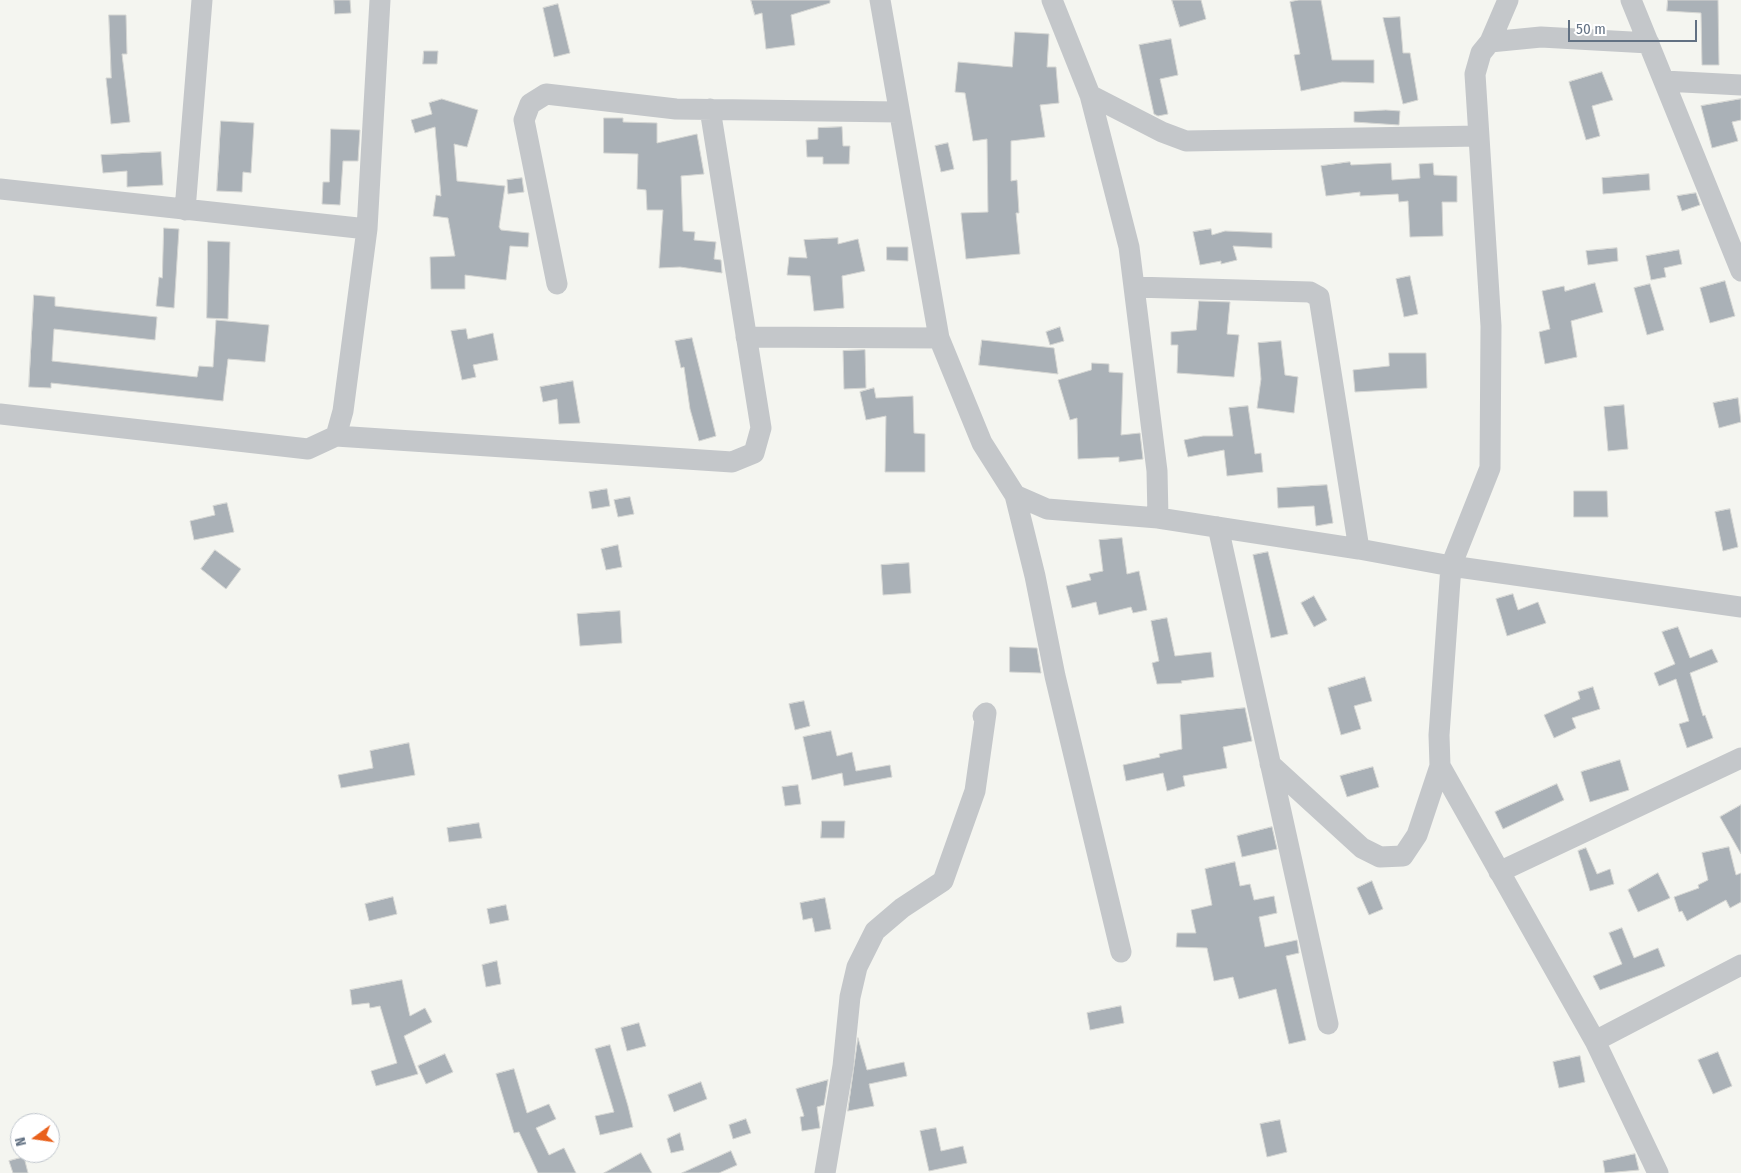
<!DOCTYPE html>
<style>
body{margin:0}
#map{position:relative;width:1741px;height:1173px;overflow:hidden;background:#f4f5f0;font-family:"Fira Sans Condensed",sans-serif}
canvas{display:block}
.north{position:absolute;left:10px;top:1113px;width:50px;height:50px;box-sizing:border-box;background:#fff;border:1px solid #c0c6cd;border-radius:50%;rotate:256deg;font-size:14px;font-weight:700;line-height:20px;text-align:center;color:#627183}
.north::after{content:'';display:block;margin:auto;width:18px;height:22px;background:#e9611c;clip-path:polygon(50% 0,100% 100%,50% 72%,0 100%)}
.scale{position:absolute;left:1568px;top:20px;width:129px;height:22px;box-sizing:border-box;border:2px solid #627183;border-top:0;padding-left:6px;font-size:15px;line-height:18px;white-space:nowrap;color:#627183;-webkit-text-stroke:4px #fff;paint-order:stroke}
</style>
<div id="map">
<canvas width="1741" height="1173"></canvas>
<div class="north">N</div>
<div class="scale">50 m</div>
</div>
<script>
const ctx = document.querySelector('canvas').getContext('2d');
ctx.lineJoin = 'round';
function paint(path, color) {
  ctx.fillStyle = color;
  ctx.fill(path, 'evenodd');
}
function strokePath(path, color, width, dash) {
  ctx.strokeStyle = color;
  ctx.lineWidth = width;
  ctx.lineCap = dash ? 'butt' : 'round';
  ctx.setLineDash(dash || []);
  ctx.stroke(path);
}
const building = new Path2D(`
 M334 0H350L351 13 335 14Z
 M751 0H830V3L791 15 795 45 766 49 762 13 755 15Z
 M1172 0H1201L1206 19 1180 27Z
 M1299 0H1321L1332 60H1374V83L1342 82 1301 91 1294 55 1300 54 1290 2Z
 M1668 0H1718L1719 65H1702L1701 13 1667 11Z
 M558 4 570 53 554 57 543 8Z
 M109 15H126L127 54H122L130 122 111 124 106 78H111Z
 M1400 17 1403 53H1410L1418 100 1403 104 1383 18Z
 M1015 32 1049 34 1047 67H1056L1059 103 1040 105 1045 137 1011 141V181L1017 180 1019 213H1016L1020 254 966 259 961 213 988 212 987 139 973 141 965 93 955 92 958 62 1012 67Z
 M1171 39 1178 75 1160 79 1168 114 1158 116 1154 114 1139 45Z
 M424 51H438L437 64H423Z
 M1602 72 1613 100 1592 106 1600 136 1586 140 1569 82Z
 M442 99 478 110 467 147 454 144 457 181 505 186 499 227 501 230 529 233 528 247 510 246 506 280 465 275V289H431L430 257 455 256 448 218 433 216 436 195 441 196 435 127 415 133 411 120 432 114 429 103Z
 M1741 99V120L1732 122 1738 141 1712 148 1701 106Z
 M1386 110 1400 111 1399 125 1354 122V112Z
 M604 118H623V122L657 123V143L697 134 704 174 681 176 683 231 695 232 694 240 716 242 714 259 721 260 722 273 680 267 659 268 663 210H647L646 190 637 189 638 154 604 153Z
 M221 121 254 123 251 173 243 172 242 192 217 191Z
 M842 127 843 146H850L849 164H823V157H807L806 140 818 139V128Z
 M331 129 360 130 358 161H343L340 205 322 204 323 182H329Z
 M948 143 954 169 941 172 935 146Z
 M161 152 163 185 127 187V171L103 173 101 155Z
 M1350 162 1351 165 1391 163 1392 180 1420 178 1419 164 1433 163 1434 175 1457 176V202H1442L1443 236 1410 237 1408 201 1399 202 1398 194 1360 196V192L1326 196 1321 166Z
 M1649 174 1650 190 1603 194 1602 178Z
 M522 178 524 192 508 194 507 180Z
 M1696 193 1700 205 1682 211 1677 196Z
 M164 228 179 229 174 308 156 306 159 277 162 278Z
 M1211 229 1212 235 1225 231 1272 233V248L1233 246 1237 260 1221 264V261L1200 265 1193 232Z
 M838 238V244L858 239 865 271 842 276 844 308 814 311 810 276 787 275 789 257 807 258 804 240Z
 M208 241 230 242 228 319 207 318Z
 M887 247H908V261L887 260Z
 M1617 248 1618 261 1588 265 1586 251Z
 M1679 250 1682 264 1664 268 1666 277 1651 280 1646 256Z
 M1410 276 1418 314 1404 317 1396 279Z
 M1725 281 1735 316 1710 323 1700 288Z
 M1595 283 1603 312 1571 321 1577 357 1545 364 1539 332 1550 329 1542 291 1564 286 1565 291Z
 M1650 284 1664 330 1647 335 1634 288Z
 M34 295 55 297V306L157 317 155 340 54 329 52 361 197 377 199 366 213 367 216 320 269 325 265 362 228 359 223 401 51 383V388L29 387Z
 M1199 301 1230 302 1227 334 1239 335 1234 377 1177 373 1178 345H1171V332L1196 330Z
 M1060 327 1064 341 1050 345 1046 332Z
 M466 329 468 339 493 333 498 360 473 365 476 377 462 380 451 331Z
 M692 338 716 436 699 441 690 409 684 367 681 368 675 341Z
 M982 340 1054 348 1058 374 979 365Z
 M1281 341 1285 375 1298 377 1294 413 1257 408 1261 379 1258 343Z
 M865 350 866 388 844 389 843 351Z
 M1389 353H1426L1427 388 1355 392 1353 370 1389 366Z
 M1092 363 1109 364V372L1123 373 1121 435 1140 433 1143 459 1119 462V457L1078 459 1077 418 1070 420 1058 380 1091 370Z
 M573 381 580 423 559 424 557 399 543 402 540 387Z
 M874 388 876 398 913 396 914 433 925 434V472H885L886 416 866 420 860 392Z
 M1738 398 1741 422 1719 428 1713 403Z
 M1624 405 1628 449 1608 451 1604 407Z
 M1248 406 1255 454 1261 453 1263 472 1227 476 1224 450 1188 457 1184 440 1203 436H1233L1229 408Z
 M1327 485 1333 523 1316 526 1314 506 1278 508 1277 488Z
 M607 489 610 506 592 509 589 492Z
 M1574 491H1607L1608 517H1574Z
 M630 497 634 514 618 517 614 500Z
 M227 503 234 532 194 540 190 521 215 515 213 506Z
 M1730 509 1738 547 1723 551 1715 512Z
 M1122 538 1127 574 1139 571 1147 610 1133 613 1131 607 1099 615 1096 602 1072 608 1066 586 1091 580 1089 574 1103 571 1099 540Z
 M618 545 622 567 606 570 601 549Z
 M215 550 241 569 226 589 201 569Z
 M1268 552 1288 634 1271 638 1253 555Z
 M909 563 911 593 883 595 881 565Z
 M1513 594 1518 610 1538 602 1546 623 1507 636 1496 599Z
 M1314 596 1327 620 1314 627 1301 603Z
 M620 611 622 643 580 646 577 614Z
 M1167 618 1175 656 1211 652 1214 677 1181 681 1182 683 1157 684 1152 663 1159 661 1151 621Z
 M1678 627 1690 658 1712 649 1718 662 1690 673 1703 716 1705 715 1713 738 1687 748 1679 724 1689 721 1676 679 1659 686 1654 673 1675 664 1662 632Z
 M1010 647 1037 648 1041 673 1010 672Z
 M1365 677 1372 701 1354 706 1361 729 1341 735 1328 688Z
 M1593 687 1600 709 1572 718 1576 728 1554 738 1544 715 1580 699 1578 692Z
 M804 701 810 726 795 730 789 704Z
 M1245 708 1252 741 1223 747 1227 768 1183 776 1185 786 1167 791 1163 773 1126 781 1123 765 1160 757 1159 754 1182 749 1180 715Z
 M831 731 837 756 852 752 856 771 890 765 892 777 844 786 842 773 812 780 803 737Z
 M409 743 415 775 341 788 338 775 373 768 370 751Z
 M1620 760 1629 790 1590 802 1581 772Z
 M1373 767 1379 787 1347 797 1340 776Z
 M1557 784 1564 800 1503 829 1495 812Z
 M798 785 801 804 785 806 782 787Z
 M1741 805V854L1720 817Z
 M822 821H845L844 838H821Z
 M479 823 482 838 449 842 447 828Z
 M1272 827 1277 849 1242 857 1237 836Z
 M1729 847 1736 875 1741 873V902L1730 908 1726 900 1687 921 1682 911 1679 912 1674 897 1699 888 1698 885 1708 880 1702 853Z
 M1586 848 1597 874 1610 869 1614 884 1590 891 1578 851Z
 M1235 862 1240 886 1250 884 1254 900 1274 896 1277 913 1259 917 1265 947 1297 940 1299 953 1286 956 1306 1040 1289 1044 1276 989 1239 999 1233 977 1214 981 1207 948 1176 947 1177 933H1196L1191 910 1212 905 1205 869Z
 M1658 873 1670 898 1638 912 1628 890Z
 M1372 881 1383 909 1369 915 1357 888Z
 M393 897 397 914 369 921 365 904Z
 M825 898 831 929 815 932 812 918 803 920 800 903Z
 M506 905 509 920 490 924 487 909Z
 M1622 928 1634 958 1658 948 1665 966 1600 990 1593 976 1622 964 1609 933Z
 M497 961 501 984 486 987 482 965Z
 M402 980 410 1016 425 1008 432 1022 404 1036 418 1074 376 1086 371 1071 397 1063 380 1006 370 1008 369 1003 352 1005 350 990Z
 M1121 1006 1124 1023 1090 1030 1087 1013Z
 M639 1023 646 1046 627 1051 621 1028Z
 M858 1038 867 1070 904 1062 907 1076 869 1084 874 1106 848 1111Z
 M610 1045 628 1106 633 1127 600 1135 595 1116 614 1112 595 1049Z
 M1718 1052 1732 1086 1713 1094 1698 1060Z
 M445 1054 453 1072 426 1084 418 1066Z
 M1580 1056 1585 1082 1559 1088 1553 1062Z
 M514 1069 527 1113 549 1104 556 1119 536 1128 549 1155 564 1148 576 1173H538L519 1132 514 1133 496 1074Z
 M828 1080 824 1105 817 1107 820 1128 802 1131 800 1117 804 1116 796 1089Z
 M701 1082 707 1099 674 1112 668 1095Z
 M746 1119 751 1133 733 1139 729 1125Z
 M1280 1120 1287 1152 1267 1157 1260 1124Z
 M936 1128 941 1151 963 1146 967 1163 929 1171 920 1131Z
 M680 1133 684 1150 671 1153 667 1139Z
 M731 1151 737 1165 719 1173H682Z
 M641 1153 652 1173H604Z
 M1635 1154 1639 1170 1605 1173 1603 1161Z
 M24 1157 28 1173H13L9 1161Z`);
paint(building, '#aab1b7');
strokePath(building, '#d5d6d3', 1);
strokePath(new Path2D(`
 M880 0 939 338 982 443 1015 495 1035 576 1055 676 1121 952
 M1052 0 1090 95 1129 247 1157 471 1158 518
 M1631 0 1741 271
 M1490 42 1508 0
 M1649 43 1541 37 1490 42 1481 53 1475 74 1491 326 1490 468 1451 566 1439 735 1440 766 1595 1041 1658 1173
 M1664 81 1741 85
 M1090 95 1162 132 1186 141 1479 136
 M0 189 367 229
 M185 210 202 0
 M557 284 524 120 530 104 546 94 676 109 898 112
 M1134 287 1310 292 1319 297 1359 549
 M746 337 939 338
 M0 414 308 449 336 436 343 411 367 229 380 0
 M336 436 732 462 754 453 761 428 710 109
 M1015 495 1047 509 1158 518 1359 549 1451 566 1741 607
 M1218 527 1328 1024
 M1270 764 1362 848 1380 857 1403 856 1417 835 1440 766
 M1499 872 1741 758
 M1595 1041 1741 965
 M825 1173 843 1066 850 997 857 967 875 931 902 908 943 881 975 791 986 713 983 716`), '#c4c7ca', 21);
</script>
